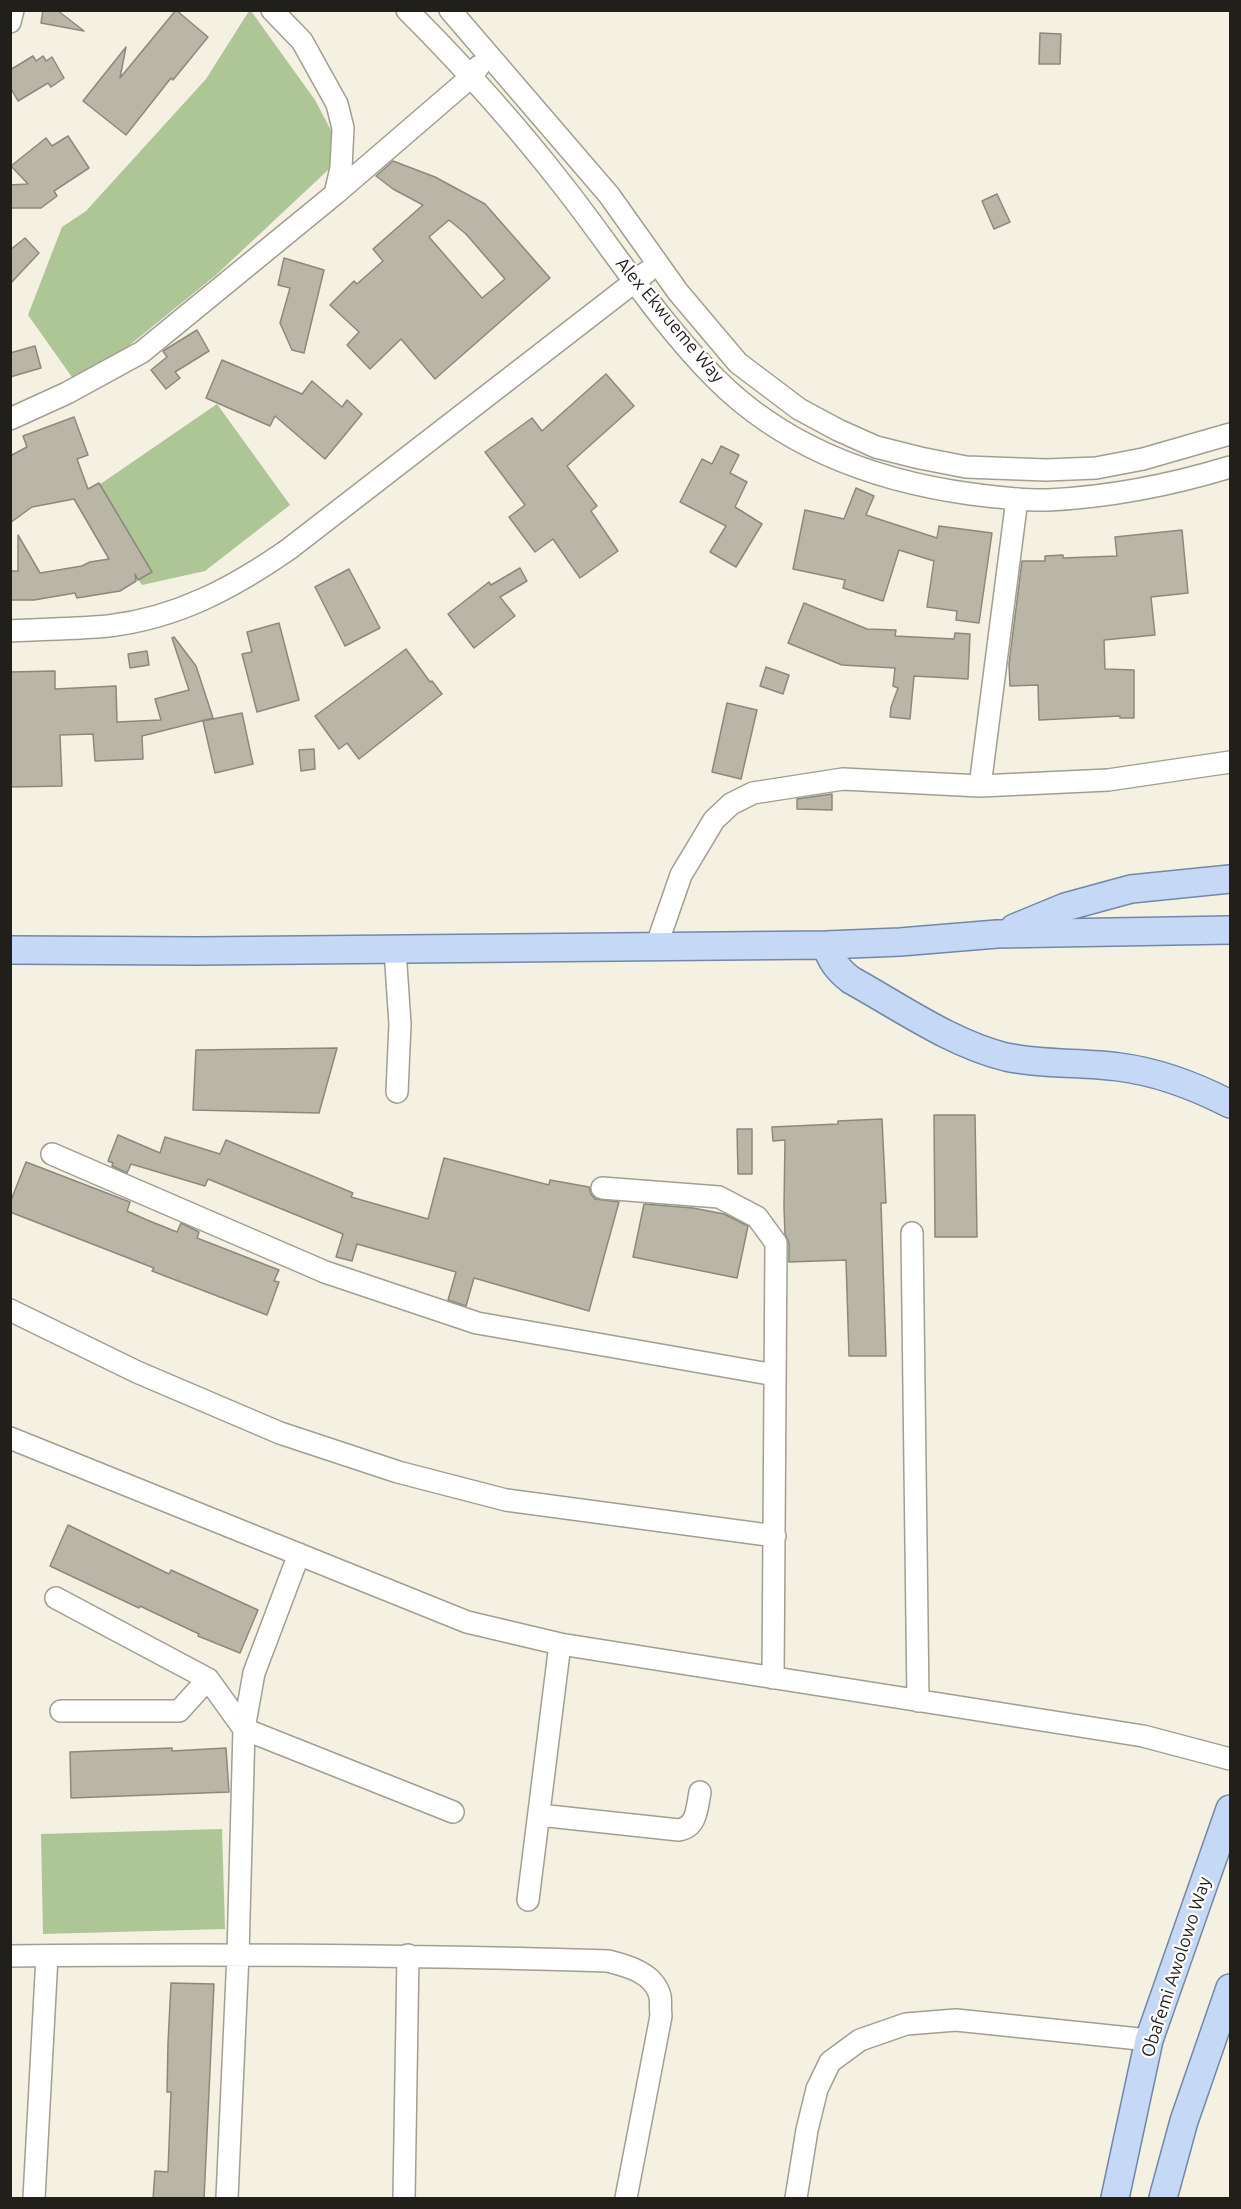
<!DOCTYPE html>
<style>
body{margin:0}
#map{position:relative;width:1241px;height:2209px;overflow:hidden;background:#f4f0e2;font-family:Ubuntu,sans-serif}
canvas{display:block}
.frame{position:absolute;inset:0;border:12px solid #211f1a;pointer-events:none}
</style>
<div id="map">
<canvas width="1241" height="2209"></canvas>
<div class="frame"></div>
</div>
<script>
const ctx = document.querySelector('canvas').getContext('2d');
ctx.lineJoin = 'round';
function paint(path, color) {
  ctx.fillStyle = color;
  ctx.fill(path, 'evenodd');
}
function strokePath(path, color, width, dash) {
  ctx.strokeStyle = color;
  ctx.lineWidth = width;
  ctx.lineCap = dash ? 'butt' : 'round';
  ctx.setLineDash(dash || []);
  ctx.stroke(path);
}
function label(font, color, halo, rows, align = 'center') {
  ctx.font = font + ' Ubuntu,sans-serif';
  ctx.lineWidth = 4.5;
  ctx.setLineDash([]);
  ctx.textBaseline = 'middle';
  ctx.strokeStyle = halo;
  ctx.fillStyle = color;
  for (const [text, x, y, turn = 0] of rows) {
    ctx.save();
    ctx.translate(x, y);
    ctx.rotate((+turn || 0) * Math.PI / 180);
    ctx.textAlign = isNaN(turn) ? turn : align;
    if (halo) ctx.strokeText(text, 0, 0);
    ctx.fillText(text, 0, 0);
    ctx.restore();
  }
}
paint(new Path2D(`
 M249 11H251L315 100 344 155 216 275 94 374 74 380 28 315 62 227 86 211 206 79Z
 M217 404 290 505 205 571 142 585 83 496Z
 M222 1829 225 1929 43 1934 41 1834Z`), '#aec596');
const building = new Path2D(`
 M43 10H57L84 31 41 23Z
 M176 10 208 37 173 80 171 78 126 135 83 101 126 47 120 78Z
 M1040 33 1061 34 1060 64H1039Z
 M33 56 36 61 43 56 46 61 52 57 64 78 51 87 48 83 18 101 10 87V70Z
 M68 136 89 168 54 191 57 196 41 208H10V185L28 184 11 166 46 138 52 146Z
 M393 161 435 177 485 204 550 278 435 379 401 339 370 369 347 345 359 332 330 305 354 281 357 284 383 261 373 249 423 205 393 189 376 176ZM449 220 466 234 505 279 482 298 429 237Z
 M997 194 1010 222 994 229 982 201Z
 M25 238 39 253 10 284V250Z
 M284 258 324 270 304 353 292 350 280 323 290 288 278 285Z
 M197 330 209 351 175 372 180 378 166 389 151 370 167 357 163 351Z
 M35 346 41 368 10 377V353Z
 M222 360 302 394 312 381 342 407 347 400 362 414 325 459 275 416 270 426 206 398Z
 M606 374 634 406 567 466 597 506 591 511 618 551 580 578 553 539 535 552 509 517 525 505 485 452 532 418 542 431Z
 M74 417 88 455 77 459 88 489 99 483 152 572 138 580 135 574 136 581 120 591 77 598 75 593 34 600H10V571H18V535L40 573 82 566 90 562 109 559 74 499 32 507 10 523V456L27 447 23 436Z
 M721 446 739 455 730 473 747 482 735 507 762 524 736 567 710 552 726 526 680 502 702 459 712 464Z
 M856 488 874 496 866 515 937 538 939 526 992 533 979 623 956 620 957 611 927 607 934 561 899 550 883 601 843 588 845 580 793 569 805 510 844 519Z
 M1182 530 1188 593 1151 597 1155 635 1104 640 1105 669 1134 670V718H1120V716L1039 720 1038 685 1010 686 1009 664 1022 561H1045V556L1063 555V558L1117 556 1115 537Z
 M520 568 527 581 500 597 515 616 474 648 448 614 489 582 491 585Z
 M349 569 380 628 345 646 315 587Z
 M804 603 867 629 896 630 895 636 954 639 955 633 970 634 968 679 914 676 910 719 890 717 891 707 898 688 893 686 895 668 842 665 788 643Z
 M279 623 299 700 257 712 242 654 252 652 247 632Z
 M174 637 196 666 213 718 142 736 143 759 95 761 93 734 60 735 62 786 10 787V672L55 671V689L116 686 117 722 161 720 155 699 189 690 172 638Z
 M406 649 430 682 432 681 442 694 359 759 347 743 339 749 315 716Z
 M147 651 149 665 130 668 128 654Z
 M766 667 789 675 783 694 760 686Z
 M727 703 757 710 741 779 712 772Z
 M242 713 253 764 215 773 203 721Z
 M314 749 315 769 301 771 299 750Z
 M832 794V810L797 809V799Z
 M337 1048 319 1113 193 1110 196 1050Z
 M934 1115H975L977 1237H935Z
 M882 1119 886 1203H881L886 1356H849L846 1260 789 1262V1243L785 1234 784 1207 785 1140 773 1141 772 1127 838 1124V1121Z
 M737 1129H752V1174H738Z
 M118 1135 160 1153 165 1137 220 1154 226 1140 353 1193 351 1197 428 1219 444 1158 549 1185 550 1180 589 1187 591 1194 595 1199 619 1202 589 1311 474 1278 466 1306 448 1300 456 1272 357 1244 352 1261 336 1257 343 1234 208 1179 205 1186 131 1164 127 1173 112 1166 113 1163 108 1161Z
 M26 1162 130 1202 127 1211 147 1220 177 1232 181 1223 199 1232 197 1238 279 1270 274 1281 279 1282 267 1315 152 1271 154 1268 10 1212V1203Z
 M644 1204 693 1208 724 1214 748 1226 737 1278 633 1257Z
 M68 1525 169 1574 171 1570 258 1610 240 1653 198 1636 199 1634 140 1606 139 1608 50 1566Z
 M172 1748V1751L226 1748 229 1792 71 1798 70 1752Z
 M171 1983 214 1984 204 2199H153L155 2171 168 2172 171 2092H167L168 2043Z`);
paint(building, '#b9b6a8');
strokePath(building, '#8c897c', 1.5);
const minor = new Path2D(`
 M272 10 302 41 337 104 343 128 341 168 335 194
 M407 10C463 66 517 126 565 188 615 252 659 322 716 379 785 448 876 481 971 494 996 497 1022 501 1048 500 1110 497 1171 485 1230 467
 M450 10 609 195 678 292 738 363 799 409 838 430 876 447 920 458 966 467 1046 470 1096 468 1143 459 1230 434
 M10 22 13 10
 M10 419 67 393 142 352 335 194 471 77 479 66
 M10 631C43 629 76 629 108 626 177 618 233 588 289 549L647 272
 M980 786 1108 780 1230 762
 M656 947 681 875 714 820 731 804 753 793 843 779 980 786 1017 499
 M395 950 400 1024 397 1092
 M52 1154 325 1272 477 1323 775 1375
 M602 1188 719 1197 757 1217 776 1243 773 1678
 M912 1233 918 1701
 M10 1310 137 1372 280 1433 398 1472 506 1500 775 1536
 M10 1438 467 1622 560 1644 1143 1736 1230 1759
 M299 1554 254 1673 244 1729 453 1812
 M56 1598 208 1679 244 1729 238 1954 227 2198
 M61 1711H179L208 1679
 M539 1815 679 1830C697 1827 697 1808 700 1792
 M528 1900 560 1644
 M10 1956C210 1954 409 1955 608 1961 628 1966 654 1973 660 1996 661 2001 660 2009 661 2016L626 2198
 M34 2198 47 1956
 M404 2198 408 1955
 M796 2198 807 2130 817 2089 830 2062 860 2040 906 2024 956 2020 1149 2040`);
const major = new Path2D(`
 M1014 928 1065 907 1131 889 1230 879
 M826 945C831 961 838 970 851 980 900 1007 952 1044 1006 1057 1043 1065 1082 1062 1119 1067 1159 1072 1195 1086 1230 1104
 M10 950 198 951 826 945 900 942 997 934 1230 930
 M1115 2198 1149 2040 1230 1809
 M1163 2198 1184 2121 1230 1988`);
strokePath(minor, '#a29e91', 24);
strokePath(major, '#7288a6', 30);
strokePath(minor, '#fff', 21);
strokePath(major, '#c5d9f7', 27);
label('18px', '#211f1a', '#fff', [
 ["Alex Ekwueme Way",670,320,50],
 ["Obafemi Awolowo Way",1176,1967,-72]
]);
</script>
